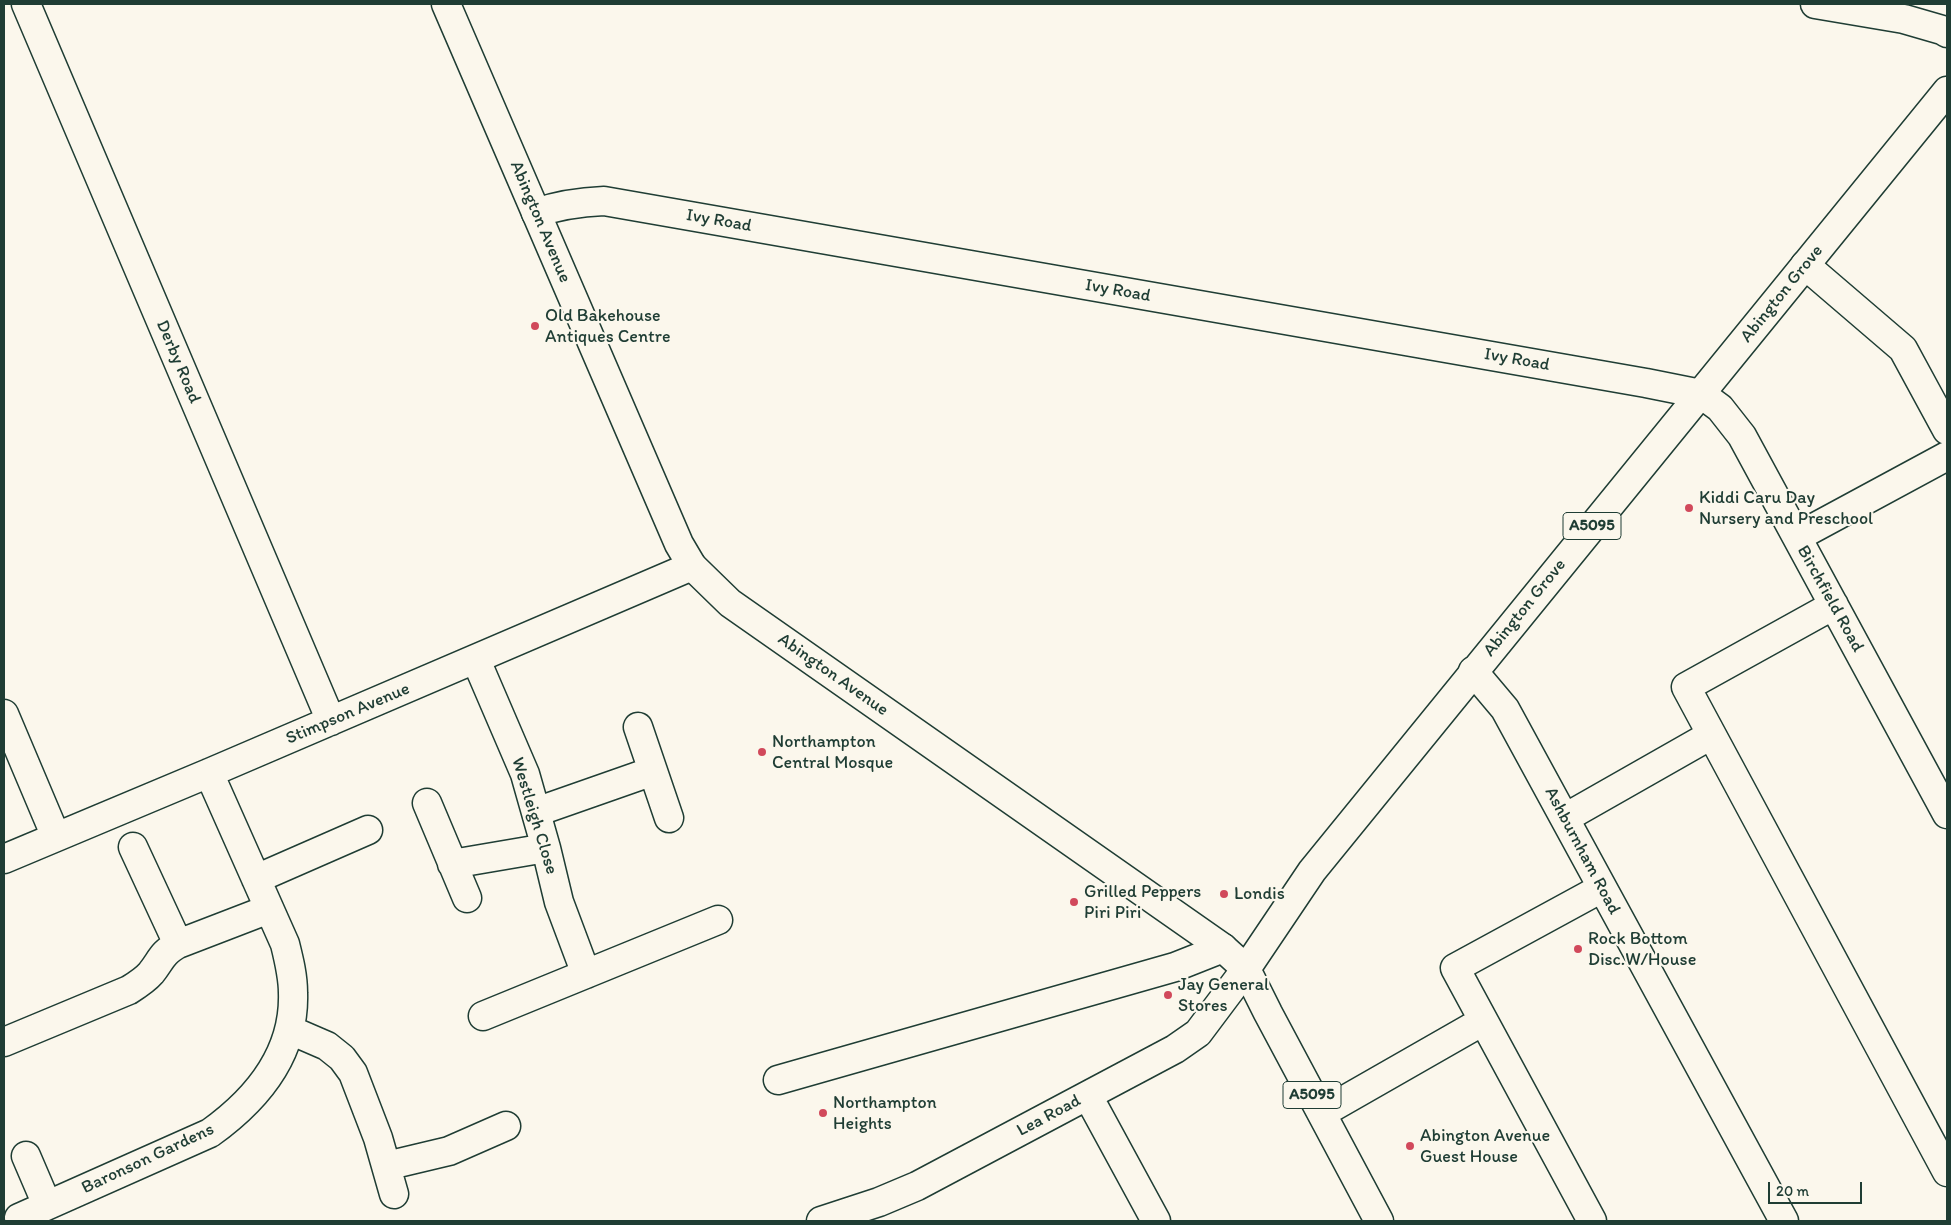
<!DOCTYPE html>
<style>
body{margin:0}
#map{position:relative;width:1951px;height:1225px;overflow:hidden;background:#fbf7ec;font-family:Itim,sans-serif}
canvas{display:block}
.frame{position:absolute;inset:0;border:5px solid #1f3d34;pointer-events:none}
.scale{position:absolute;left:1768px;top:1182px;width:94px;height:22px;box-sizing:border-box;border:2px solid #1f3d34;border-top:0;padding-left:6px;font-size:15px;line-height:18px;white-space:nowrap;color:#1f3d34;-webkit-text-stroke:4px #fbf7ec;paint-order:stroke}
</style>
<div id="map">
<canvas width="1951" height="1225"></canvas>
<div class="frame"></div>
<div class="scale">20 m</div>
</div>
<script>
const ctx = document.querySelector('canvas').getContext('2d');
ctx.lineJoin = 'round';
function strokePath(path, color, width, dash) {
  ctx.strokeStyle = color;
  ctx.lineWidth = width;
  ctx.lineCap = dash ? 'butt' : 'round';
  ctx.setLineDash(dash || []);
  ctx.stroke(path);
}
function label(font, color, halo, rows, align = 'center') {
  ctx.font = font + ' Itim,sans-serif';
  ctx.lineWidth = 4.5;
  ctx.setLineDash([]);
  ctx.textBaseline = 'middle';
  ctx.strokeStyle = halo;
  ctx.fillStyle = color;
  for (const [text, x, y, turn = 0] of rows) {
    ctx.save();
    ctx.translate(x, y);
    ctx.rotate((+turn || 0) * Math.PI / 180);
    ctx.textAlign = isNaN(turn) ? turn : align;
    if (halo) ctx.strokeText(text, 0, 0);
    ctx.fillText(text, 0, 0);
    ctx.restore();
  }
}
const minor = new Path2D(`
 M26 4 331 721
 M1815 4 1904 19 1942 30 1947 33
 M536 213C559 205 580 202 604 201L1646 383 1701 394 1720 408 1742 436 1947 814
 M1805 265 1903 349 1947 430
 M1797 537 1947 456
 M1834 605 1686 687 1947 1172
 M476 660 525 774 546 848 559 902 586 974
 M1473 671 1505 709 1784 1221
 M4 714 56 837
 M638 727 669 818
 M427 803 467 898
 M536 812 653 771
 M1565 818 1711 735
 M4 859 209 773 692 566
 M452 864 546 848
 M256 879 368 830
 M178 944 269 909
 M483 1016 718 920
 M290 1030 327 1046 342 1058 353 1073 378 1138 394 1194
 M4 1042 129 990C137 985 145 980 151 973 162 959 161 954 178 944L133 847
 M778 1080 1175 967 1223 948
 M1088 1096 1156 1221
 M1322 1113 1483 1021
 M26 1156 47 1205
 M386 1166 449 1151 506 1126
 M19 1218 210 1133C256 1100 295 1054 293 993 293 976 289 960 285 944L209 773
 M821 1221 879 1202 917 1186 1175 1049 1198 1033 1246 969
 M1592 1221 1455 968 1602 888`);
const major = new Path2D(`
 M446 4 679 544 692 566 730 603 1223 948 1246 969 1268 1013 1379 1221
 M1246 969 1312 871 1947 91`);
strokePath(minor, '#1f3d34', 31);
strokePath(major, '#1f3d34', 31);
strokePath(minor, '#fbf7ec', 28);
strokePath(major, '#fbf7ec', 28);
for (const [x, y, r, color] of [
 [535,326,5,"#d1495b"],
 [1689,508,5,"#d1495b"],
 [762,752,5,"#d1495b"],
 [1224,894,5,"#d1495b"],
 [1074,902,5,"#d1495b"],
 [1578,949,5,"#d1495b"],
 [1168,995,5,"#d1495b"],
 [823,1113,5,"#d1495b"],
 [1410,1146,5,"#d1495b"]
]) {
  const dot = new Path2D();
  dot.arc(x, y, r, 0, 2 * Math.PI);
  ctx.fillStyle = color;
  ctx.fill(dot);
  strokePath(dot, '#fbf7ec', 2);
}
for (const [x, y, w] of [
 [1592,526,58],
 [1312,1095,58]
]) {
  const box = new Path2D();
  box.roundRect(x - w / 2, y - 13.5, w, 27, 4);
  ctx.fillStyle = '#fbf7ec';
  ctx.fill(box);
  strokePath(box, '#1f3d34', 1);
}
label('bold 16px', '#1f3d34', null, [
 ["A5095",1592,526],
 ["A5095",1312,1095]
]);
label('18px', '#1f3d34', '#fbf7ec', [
 ["Ivy Road",719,221,10],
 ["Abington Avenue",540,222,67],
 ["Ivy Road",1118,291,10],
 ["Abington Grove",1782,294,-51],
 ["Ivy Road",1517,360,10],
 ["Derby Road",178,362,67],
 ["Birchfield Road",1830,599,61],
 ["Abington Grove",1525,608,-51],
 ["Abington Avenue",833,675,35],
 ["Stimpson Avenue",348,714,-23],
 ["Westleigh Close",534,816,73],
 ["Ashburnham Road",1582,851,62],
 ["Lea Road",1049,1116,-28],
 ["Baronson Gardens",148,1159,-25]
]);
label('18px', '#1f3d34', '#fbf7ec', [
 ["Old Bakehouse",545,316],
 ["Antiques Centre",545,337],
 ["Kiddi Caru Day",1699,498],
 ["Nursery and Preschool",1699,519],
 ["Northampton",772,742],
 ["Central Mosque",772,763],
 ["Grilled Peppers",1084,892],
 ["Piri Piri",1084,913],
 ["Londis",1234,894],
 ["Rock Bottom",1588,939],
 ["Disc.W/House",1588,960],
 ["Jay General",1178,985],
 ["Stores",1178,1006],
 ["Northampton",833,1103],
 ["Heights",833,1124],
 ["Abington Avenue",1420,1136],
 ["Guest House",1420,1157]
], 'left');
</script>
